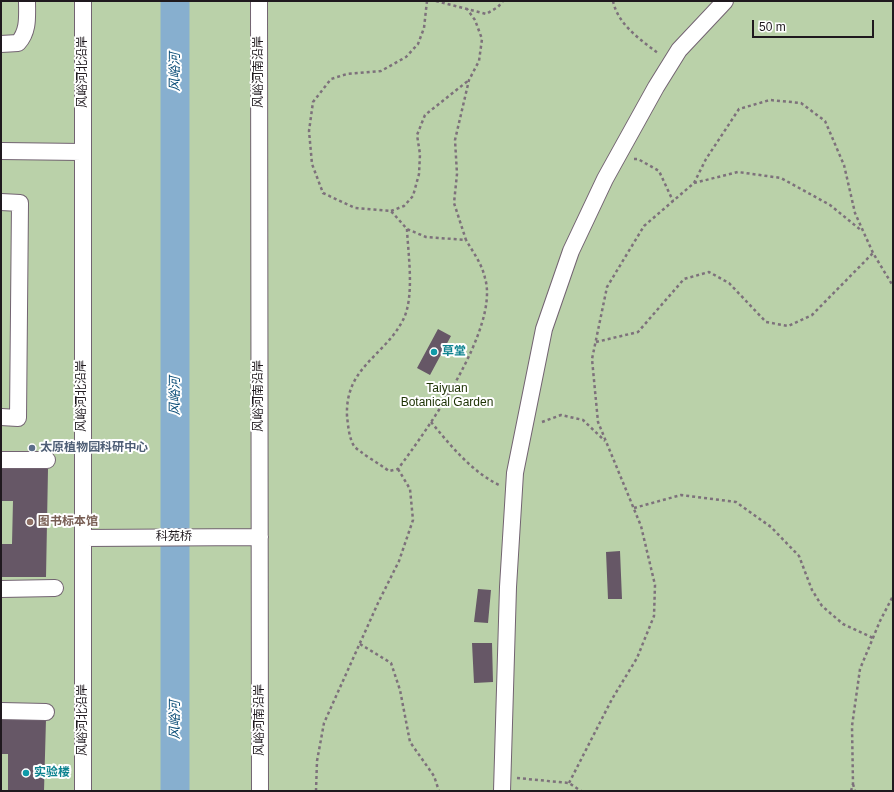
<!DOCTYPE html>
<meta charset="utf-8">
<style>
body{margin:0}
#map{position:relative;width:894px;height:792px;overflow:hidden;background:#eedcec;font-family:Arial,sans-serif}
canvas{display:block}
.frame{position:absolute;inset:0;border:2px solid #1f191e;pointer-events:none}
.scale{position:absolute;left:752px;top:20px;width:122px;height:18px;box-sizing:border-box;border:2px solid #1f191e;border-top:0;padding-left:5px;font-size:12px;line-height:14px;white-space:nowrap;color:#1f191e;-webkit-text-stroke:3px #fff;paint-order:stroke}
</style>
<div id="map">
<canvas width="894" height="792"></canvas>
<div class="frame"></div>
<div class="scale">50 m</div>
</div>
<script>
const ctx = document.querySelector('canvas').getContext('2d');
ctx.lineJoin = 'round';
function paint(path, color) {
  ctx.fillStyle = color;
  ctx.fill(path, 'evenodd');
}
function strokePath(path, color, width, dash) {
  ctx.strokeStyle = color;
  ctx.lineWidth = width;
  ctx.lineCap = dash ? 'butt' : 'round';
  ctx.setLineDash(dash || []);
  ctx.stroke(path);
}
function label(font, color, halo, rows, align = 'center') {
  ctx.font = font + ' Arial,"Noto Sans SC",sans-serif';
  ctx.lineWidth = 4;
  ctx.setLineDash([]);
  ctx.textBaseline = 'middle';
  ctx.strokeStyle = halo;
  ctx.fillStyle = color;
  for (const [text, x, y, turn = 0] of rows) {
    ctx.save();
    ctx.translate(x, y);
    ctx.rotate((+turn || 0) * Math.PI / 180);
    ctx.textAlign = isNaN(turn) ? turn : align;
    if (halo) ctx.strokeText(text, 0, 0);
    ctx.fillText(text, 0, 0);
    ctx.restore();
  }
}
paint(new Path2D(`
 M1 1H893V791H1Z`), '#bad1a9');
strokePath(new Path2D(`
 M175 1V791`), '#87afcf', 29);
paint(new Path2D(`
 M438 329 451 336 430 375 417 368Z
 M1 469H48L46 577H1V544H12L13 501H1Z
 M620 551 622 599H608L606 552Z
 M478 589 491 590 488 623 474 622Z
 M472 643H492L493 682 474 683Z
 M1 718 46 719 44 791H8V754H1Z`), '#665766');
const minor = new Path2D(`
 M83 1V791
 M259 1 260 791
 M1 44 18 43C29 31 27 16 27 1
 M1 151 82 152
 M1 202 20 203 18 418 1 417
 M1 460H47
 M83 538 260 537
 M1 589 55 588
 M1 711 46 712
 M502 791 508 587 515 473 544 329 571 251 605 179 656 87 679 50 725 1`);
strokePath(minor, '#726371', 18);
strokePath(new Path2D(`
 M427 1 424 28 418 44 406 57 381 71 347 74 331 79 313 102 309 131 312 164 323 193 355 208 391 211 407 229 426 237 466 240 454 203 457 174 455 140 469 80 479 61 482 39 475 20 467 9
 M436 1 486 14 498 7 503 1
 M613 1C618 25 641 40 659 54
 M634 159H638L659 171 673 201
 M694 183 738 172 781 178 830 205 862 231
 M391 211 404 206 413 196 419 174 420 154 417 135 425 115 469 80
 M407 229C408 254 415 297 403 320 384 357 345 367 347 416 348 425 349 438 354 446 359 452 381 465 389 471L398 469C427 430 500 328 485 278 482 264 473 252 466 240
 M596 342 638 332 684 279 709 272 729 283 766 322 788 326 812 315 873 253
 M431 422C451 446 471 471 499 485
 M542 422 561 415 583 420 605 441
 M634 508 681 495 736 502 771 527 799 556 812 590 822 606 843 624 873 638
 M360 644 391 663 400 690 410 742 434 776 439 791
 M517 778 569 783 581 791
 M569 783 612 699 637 658 654 616 655 585 641 526 598 422 592 359 607 287 644 226 694 183 706 159 739 109 770 100 801 103 825 121 844 165 855 213 873 253 893 286
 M853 784 855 791
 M316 791 317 761 324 723 378 603 399 561 413 520 410 489 398 469
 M851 791 853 784 852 726 860 669 880 621 893 596`), '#7d717b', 2.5, [3, 3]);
strokePath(minor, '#fff', 16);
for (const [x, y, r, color] of [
 [434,352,4,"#0f9aa8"],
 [32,448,4,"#5c6f8a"],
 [30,522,4,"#8d6e63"],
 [26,773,4,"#0f9aa8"]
]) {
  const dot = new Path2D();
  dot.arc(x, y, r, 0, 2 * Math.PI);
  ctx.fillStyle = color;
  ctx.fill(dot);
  strokePath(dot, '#fff', 1.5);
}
label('12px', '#1f191e', '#fff', [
 ["风峪河北沿岸",83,72,-90],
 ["风峪河南沿岸",259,72,-90],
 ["风峪河北沿岸",82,396,-90],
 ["风峪河南沿岸",259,396,-90],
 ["科苑桥",174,537],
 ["风峪河北沿岸",83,720,-90],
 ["风峪河南沿岸",260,720,-90]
]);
label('bold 12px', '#0d838f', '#fff', [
 ["草堂",442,352],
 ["实验楼",34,773]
], 'left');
label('12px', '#1d3204', '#fff', [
 ["Taiyuan",447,389],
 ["Botanical Garden",447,403]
]);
label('bold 12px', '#4e5e75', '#fff', [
 ["太原植物园科研中心",40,448]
], 'left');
label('bold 12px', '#785e54', '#fff', [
 ["图书标本馆",38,522]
], 'left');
label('italic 13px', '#0b4d77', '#fff', [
 ["风峪河",175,72,-90],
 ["风峪河",175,396,-90],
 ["风峪河",175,720,-90]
]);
</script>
